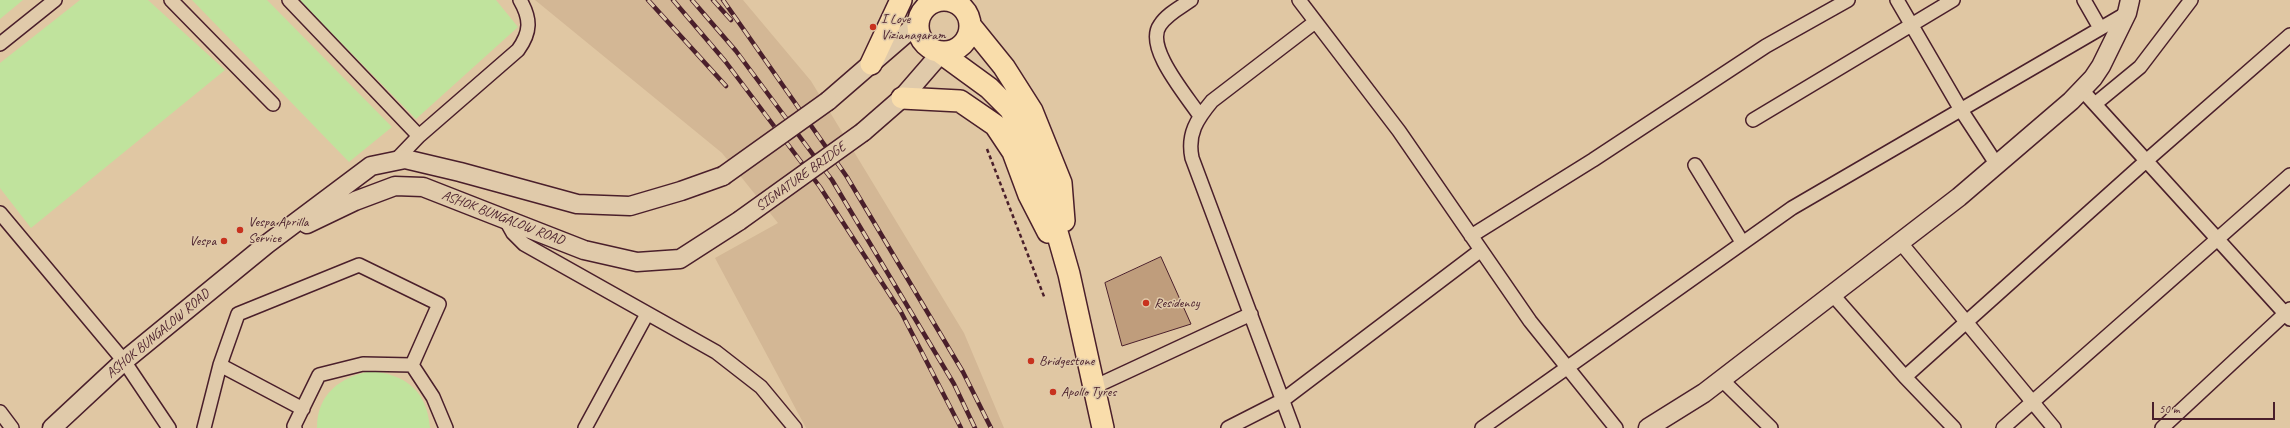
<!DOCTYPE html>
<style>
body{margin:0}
#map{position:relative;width:2290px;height:428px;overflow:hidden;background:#e0c7a3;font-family:Caveat,sans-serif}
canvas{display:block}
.scale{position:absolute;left:2152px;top:402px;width:123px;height:18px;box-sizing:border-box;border:2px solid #4a1f2b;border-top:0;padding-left:5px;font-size:12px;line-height:14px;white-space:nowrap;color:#4a1f2b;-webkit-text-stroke:3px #e0caaa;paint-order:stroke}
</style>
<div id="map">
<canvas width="2290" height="428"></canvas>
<div class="scale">50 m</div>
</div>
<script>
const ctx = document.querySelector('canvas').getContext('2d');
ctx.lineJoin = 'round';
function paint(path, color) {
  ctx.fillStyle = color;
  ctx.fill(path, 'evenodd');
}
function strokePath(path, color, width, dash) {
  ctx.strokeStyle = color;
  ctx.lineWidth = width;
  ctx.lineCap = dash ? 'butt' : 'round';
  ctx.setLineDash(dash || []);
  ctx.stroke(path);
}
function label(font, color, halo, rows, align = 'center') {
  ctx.font = font + ' Caveat,sans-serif';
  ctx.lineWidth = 3;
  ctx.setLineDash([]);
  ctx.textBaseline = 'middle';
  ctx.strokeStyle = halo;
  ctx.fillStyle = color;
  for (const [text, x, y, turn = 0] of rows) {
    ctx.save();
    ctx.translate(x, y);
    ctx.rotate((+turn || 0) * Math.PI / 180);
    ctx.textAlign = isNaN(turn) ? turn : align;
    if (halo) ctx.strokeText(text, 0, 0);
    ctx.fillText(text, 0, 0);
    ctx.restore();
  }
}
paint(new Path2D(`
 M535 0H743L811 81 964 333 1004 428H806L715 258 778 223 722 153Z`), '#d3b795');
paint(new Path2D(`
 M0 0H23L0 19Z
 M80 0H148L225 70 31 228 0 188V63Z
 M192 0H267L392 127 349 162Z
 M299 0H496L518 27 416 119Z
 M371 371C407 375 427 391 430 428H317C317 393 341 377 371 371Z`), '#c0e39d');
const building = new Path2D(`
 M1161 257 1191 324 1122 346 1105 283Z`);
paint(building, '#bf9d7c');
strokePath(building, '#4a1f2b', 1);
const street = new Path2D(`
 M171 0 273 104
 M289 0 419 136
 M1191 0C1181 7 1167 14 1160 25 1144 47 1187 96 1200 116
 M1299 0 1399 131 1530 321 1616 428
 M1897 0 1961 110 1997 165
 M2084 0 2100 28
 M0 44 55 0
 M2082 90 2290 319
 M2095 104 2140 67 2191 0
 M1753 120 1953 0
 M396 160 419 136 518 50C531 32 531 19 520 0
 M1695 165 1742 242
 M0 213 124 361 169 428
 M504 217 513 233 524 244 716 352 761 387 795 428
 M1471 236 1593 160 1766 46 1848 0
 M1900 242 2054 428
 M1832 294 1905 377 1954 428
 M220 365 303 409
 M1905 377 2146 161 2290 35
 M1721 379 1771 428
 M1094 387 1251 314
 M0 412 12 428
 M204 428 220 365 238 314 359 265 439 304 412 365
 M295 428 294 426 319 375 363 364 412 365 433 397 446 428
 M585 428 647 314
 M1228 428 1283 400 1481 250
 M1293 428 1192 158C1187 134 1197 119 1212 101L1315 22
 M1482 428 1792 208 2127 13
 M2003 428 2290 175
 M2162 428 2290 309`);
const secondary = new Path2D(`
 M828 101 918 23
 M863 132 902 98 941 53
 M307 224 355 201 395 186 423 187 584 250 637 262 680 259 739 221
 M52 428 124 361 267 244 371 166 405 159 460 172 577 204 630 206 681 191 723 176
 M1648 428 1704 393 1959 197 2071 101 2093 78 2101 66 2127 13 2130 0`);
const primary = new Path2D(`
 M918 26a26 26 0 1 1 52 0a26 26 0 1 1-52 0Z
 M970 25 1004 67 1032 111 1061 183 1064 221
 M941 53 989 88 1010 109 1035 155 1069 274 1103 428
 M871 64 901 0
 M902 98 960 101 995 125 1013 152 1029 195 1048 232`);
strokePath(street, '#4a1f2b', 16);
strokePath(secondary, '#4a1f2b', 21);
strokePath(primary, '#4a1f2b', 24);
strokePath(new Path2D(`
 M987 149 1045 299`), '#4a1f2b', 2.5, [4, 3]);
strokePath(street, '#e0caaa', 13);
strokePath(secondary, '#e0caaa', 18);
strokePath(primary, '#f9ddab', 21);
const rail = new Path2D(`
 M648 0 726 86
 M673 0 725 61 820 187 901 312 961 428
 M692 0 736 51 832 180 954 384 975 428
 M713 0 731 20
 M723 0 847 177 963 372 991 428`);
strokePath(rail, '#4a1f2b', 4.5);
strokePath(rail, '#e0caaa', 3, [9]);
const secondaryBridge = new Path2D(`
 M723 176 828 101
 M739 221 863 132`);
strokePath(secondaryBridge, '#4a1f2b', 21, []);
strokePath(secondaryBridge, '#e0caaa', 18);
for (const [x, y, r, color] of [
 [873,27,4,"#c8321e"],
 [240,230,4,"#c8321e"],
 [224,241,4,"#c8321e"],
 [1146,303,4,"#c8321e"],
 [1031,361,4,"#c8321e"],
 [1053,392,4,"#c8321e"]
]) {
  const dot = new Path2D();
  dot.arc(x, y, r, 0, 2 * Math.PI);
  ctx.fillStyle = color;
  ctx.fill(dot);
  strokePath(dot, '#e0caaa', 1.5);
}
label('14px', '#4a1f2b', '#e0caaa', [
 ["I Love",881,19],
 ["Vizianagaram",881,35],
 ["Vespa Aprilla",248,222],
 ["Service",248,238],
 ["Vespa",216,241,"right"],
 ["Residency",1154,303],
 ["Bridgestone",1039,361],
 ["Apollo Tyres",1061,392]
], 'left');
label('14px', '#4a1f2b', '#e0caaa', [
 ["SIGNATURE BRIDGE",801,177,-36],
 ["ASHOK BUNGALOW ROAD",503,218,21],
 ["ASHOK BUNGALOW ROAD",158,334,-40]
]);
</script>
